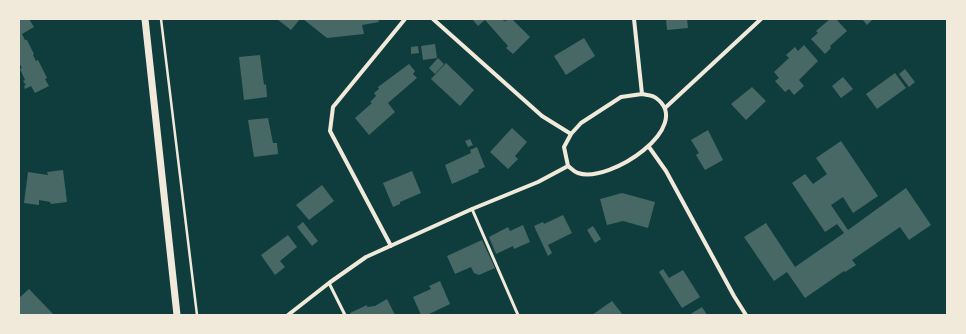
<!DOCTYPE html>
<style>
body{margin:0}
#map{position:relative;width:966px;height:334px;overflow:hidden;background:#0f3d3e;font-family:"Asap Condensed",sans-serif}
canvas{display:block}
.frame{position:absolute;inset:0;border:20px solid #f1e9da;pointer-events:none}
</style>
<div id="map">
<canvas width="966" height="334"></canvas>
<div class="frame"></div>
</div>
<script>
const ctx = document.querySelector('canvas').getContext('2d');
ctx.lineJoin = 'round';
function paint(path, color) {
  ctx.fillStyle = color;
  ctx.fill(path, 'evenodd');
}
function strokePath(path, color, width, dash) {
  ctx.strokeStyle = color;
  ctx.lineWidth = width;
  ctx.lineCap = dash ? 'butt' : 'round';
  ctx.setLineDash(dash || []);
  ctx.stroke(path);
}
paint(new Path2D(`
 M19 19H29L34 27 22 34 25 40H27L34 54 33 55 36 61 38 60 47 78 45 79 49 86 35 93 31 86 25 89 24 86 26 85 23 81 25 80 20 69 22 68 19 63Z
 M277 19H300L291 30Z
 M303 19H378L379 22 362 25 364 34 327 38Z
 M472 19H502L504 21 512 19 530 37 513 54 506 48 508 46 485 20 478 26Z
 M666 19H687L688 28 667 30Z
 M830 19H836L847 31 830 46 831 48 825 54 811 39 818 33 816 31Z
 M862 19H873L867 25Z
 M584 38 595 56 566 75 554 56Z
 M435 44 437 58 423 60 421 46Z
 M804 45 818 61 799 80 804 86 794 95 789 89 785 92 775 81 779 78 774 72 789 58 786 55 795 47 798 51Z
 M418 46 419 53 411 54V47Z
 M260 55 264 85 266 84 267 97 244 100 239 57Z
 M438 58 444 64 435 74 429 68Z
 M446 63 474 90 460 106 431 79Z
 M409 64 415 71 413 74 417 78 388 103 395 112 369 135 355 118 372 103 370 102 376 96 374 93 379 89 378 87Z
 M905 69 915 82 909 87 899 74Z
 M895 73 906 88 877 109 866 94Z
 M843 77 853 89 841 98 832 86Z
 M752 87 766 101 746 120 731 104Z
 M268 118 273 143H277L278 154 254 157 248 120Z
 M512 128 527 142 515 156 518 159 508 169 490 152Z
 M708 130 723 160 705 170 696 155 699 153 691 140Z
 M470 139 473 145 468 147 465 141Z
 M841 141 878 196 853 213 843 197 831 205 848 230 906 188 931 225 909 240 900 227 852 260 856 265 845 272 844 271 805 298 787 272 774 281 744 237 766 223 795 267 844 233 837 224 825 232 792 183 805 174 813 184 827 174 816 158Z
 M477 147 485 167 478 170 479 172 452 184 445 165 471 153 470 150Z
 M63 170 67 202 51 204 50 202 39 200V205L24 203 28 172 48 175 47 172Z
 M412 171 421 193 400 202V204L393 207 383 183Z
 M322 185 334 201 309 220 296 205Z
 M622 193 655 202 648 228 623 221 607 225 600 199Z
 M563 215 572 233 548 245 552 253 548 256 534 226 543 222 544 224Z
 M303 222 318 241 312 246 297 227Z
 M523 225 530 242 514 249 513 246 496 254 489 237 508 227 510 231Z
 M593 226 601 239 595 243 587 230Z
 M288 235 297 247 280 261 285 267 275 275 261 255Z
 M482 240 495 268 479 275 474 273 471 267 455 274 447 256Z
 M663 269 669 278 683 270 700 297 682 308 659 272Z
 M440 281 450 304 427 315H421L413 297 431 289 429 286Z
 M29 289 54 315H19V298Z
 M387 299 395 315H351L350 313 367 305V307L375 306Z
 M612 301 623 315H592Z
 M702 307 707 315H689Z`), '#486865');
strokePath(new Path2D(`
 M161 19 197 315`), '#f1e9da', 2.5);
strokePath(new Path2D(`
 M472 209 518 315
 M329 283 345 315`), '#f1e9da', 3);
strokePath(new Path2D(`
 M433 19 542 116 571 134
 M634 19 642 94
 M642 94C646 95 653 95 656 98 695 126 610 184 578 173 574 172 571 168 568 166L564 147 571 134 581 123 621 97Z
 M665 108 761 19
 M649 147 666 171 734 296 746 315
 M391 246 330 131 333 107 405 19
 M288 315 329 283 366 257 472 209 538 182 568 166`), '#f1e9da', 4);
strokePath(new Path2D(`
 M145 19 177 315`), '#f1e9da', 7);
</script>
